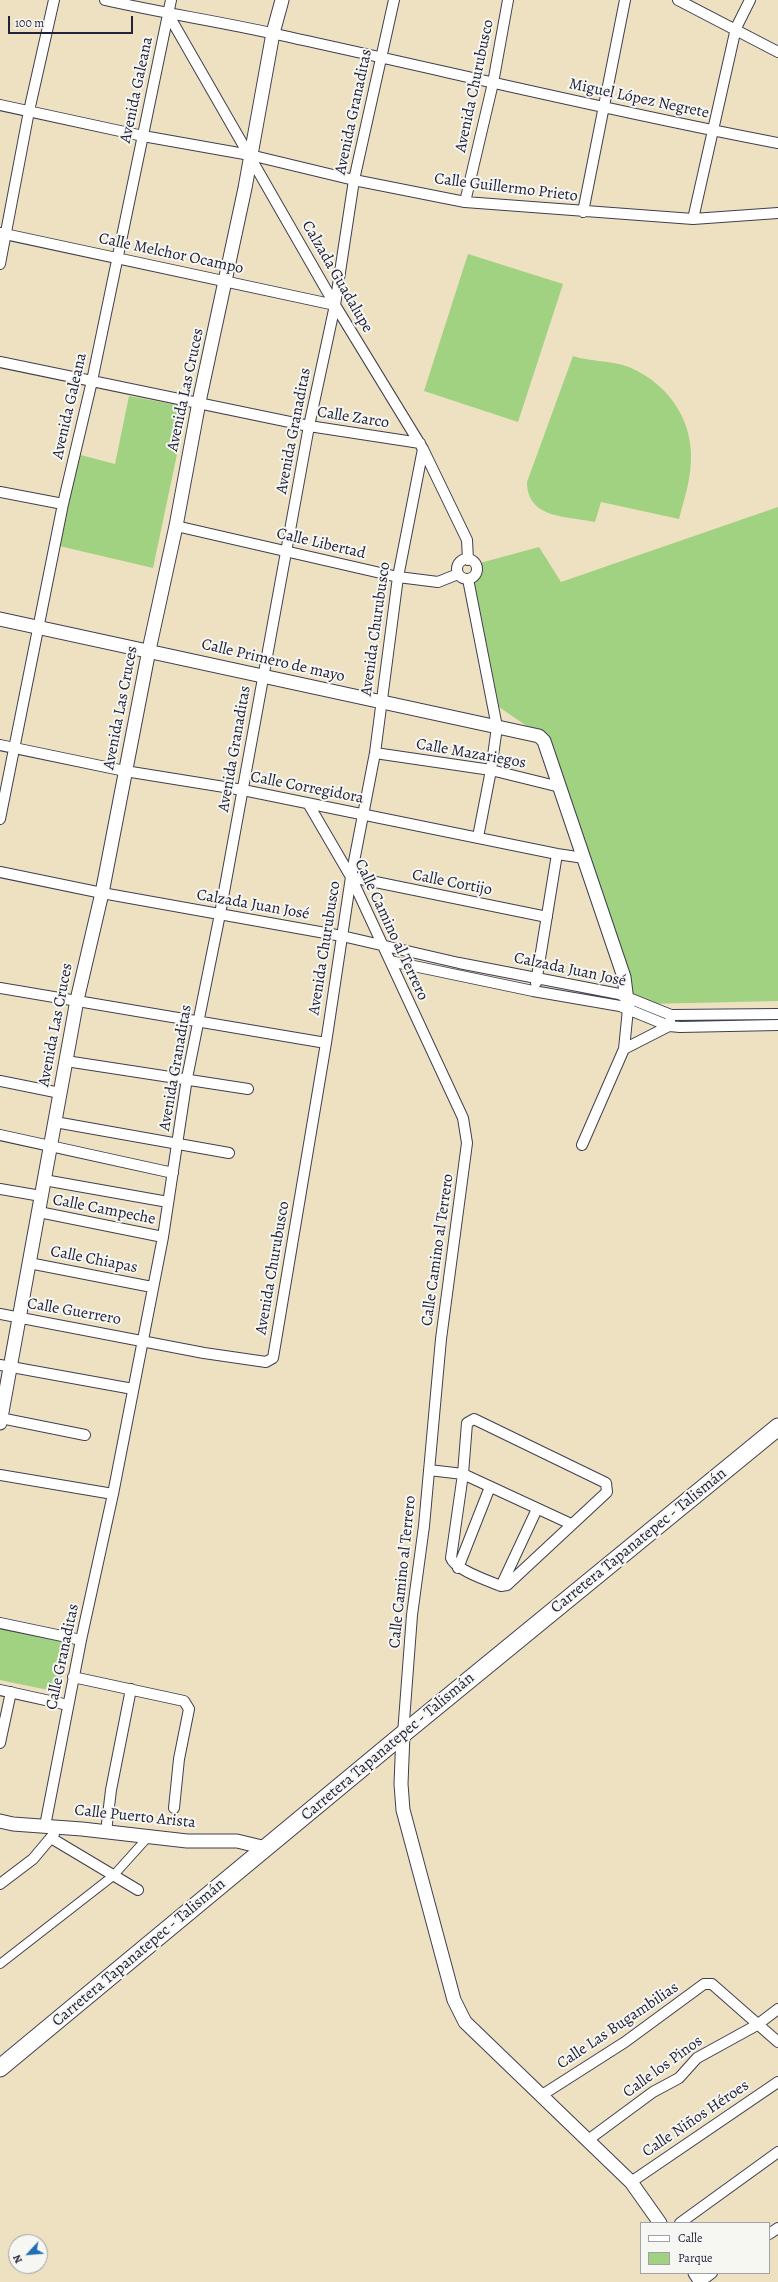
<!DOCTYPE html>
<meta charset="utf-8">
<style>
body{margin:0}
#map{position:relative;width:778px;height:2282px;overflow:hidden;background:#ede1c2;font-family:Alegreya,serif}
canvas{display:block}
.legend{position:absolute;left:640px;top:2222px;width:130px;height:52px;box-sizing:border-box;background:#f6f6f2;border:1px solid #a1a1a9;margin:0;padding:5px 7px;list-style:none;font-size:12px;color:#22223b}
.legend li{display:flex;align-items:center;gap:8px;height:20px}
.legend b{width:20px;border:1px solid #a1a1a9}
.north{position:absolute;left:8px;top:2234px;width:40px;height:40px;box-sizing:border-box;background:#f6f6f2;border:1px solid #a1a1a9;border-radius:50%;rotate:244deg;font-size:11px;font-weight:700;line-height:16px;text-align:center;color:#22223b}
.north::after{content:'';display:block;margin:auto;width:14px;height:18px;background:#1f6fb2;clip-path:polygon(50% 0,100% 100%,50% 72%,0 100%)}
.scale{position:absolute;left:8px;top:16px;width:125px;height:18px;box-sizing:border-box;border:2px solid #22223b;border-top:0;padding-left:5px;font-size:12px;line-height:14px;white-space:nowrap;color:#22223b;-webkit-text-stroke:3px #f6f6f2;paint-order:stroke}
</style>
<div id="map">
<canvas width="778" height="2282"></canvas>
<ul class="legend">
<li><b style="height:5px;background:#fff"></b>Calle</li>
<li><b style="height:11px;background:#a1d281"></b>Parque</li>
</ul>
<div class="north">N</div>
<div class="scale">100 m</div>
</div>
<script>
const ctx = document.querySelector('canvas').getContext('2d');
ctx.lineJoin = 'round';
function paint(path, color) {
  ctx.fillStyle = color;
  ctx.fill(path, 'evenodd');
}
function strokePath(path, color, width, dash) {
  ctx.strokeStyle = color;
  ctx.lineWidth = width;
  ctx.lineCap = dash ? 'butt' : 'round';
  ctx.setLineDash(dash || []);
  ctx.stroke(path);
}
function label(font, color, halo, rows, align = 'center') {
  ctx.font = font + ' Alegreya,serif';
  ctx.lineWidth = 4;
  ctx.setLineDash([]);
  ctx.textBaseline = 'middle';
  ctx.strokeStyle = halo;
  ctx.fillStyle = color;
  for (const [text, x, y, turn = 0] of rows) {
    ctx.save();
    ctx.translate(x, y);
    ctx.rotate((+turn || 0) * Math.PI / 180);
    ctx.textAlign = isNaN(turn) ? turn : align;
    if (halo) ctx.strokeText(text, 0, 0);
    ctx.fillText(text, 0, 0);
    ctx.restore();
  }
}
paint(new Path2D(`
 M468 254 563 284 518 422 424 391Z
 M573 356C591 362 610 360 629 367 671 385 697 425 690 472 688 488 683 504 679 519L601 502 595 522C567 516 527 519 527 482Z
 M129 396 187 407 153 568 55 545 73 453 115 464Z
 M778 507V1001L647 1004 620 987 603 926 534 731 499 707 486 641 471 584 480 563 539 547 561 582Z
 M0 1623 72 1639 58 1692 0 1680Z`), '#a1d281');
const pedestrian = new Path2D(`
 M0 1964 113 1876 149 1836`);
const minor = new Path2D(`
 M105 0C161 13 218 21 275 34 442 70 609 111 778 143
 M678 0 778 52
 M168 14 335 305 423 449 467 540 468 560
 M0 105 143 136 250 155 354 180 465 202 693 219 778 213
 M465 202 493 83 508 0
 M583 212 625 0
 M693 219 736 28 750 0
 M0 233 335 305
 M0 264 29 111 54 0
 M0 362 309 426 420 443
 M0 492 63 504
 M176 526 398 577 438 582 458 574
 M457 569a10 10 0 1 1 20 0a10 10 0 1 1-20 0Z
 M468 579 497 727 491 770 478 837
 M0 745 125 771 243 790 557 854 584 858
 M375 753 491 770 560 787
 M309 805 351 877 463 1118 467 1143 441 1339 424 1526 412 1615 403 1734
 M0 819 63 504 92 381 171 0
 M0 872 102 893 342 936 459 963 619 994 671 1015 778 1014
 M351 877 547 917
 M390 961 533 991 620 1006 669 1026 680 1027 778 1025
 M536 983 557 854
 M0 988 326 1043
 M624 1049 628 1009
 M66 1061 248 1089
 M0 1081 60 1093
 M55 1122 229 1153
 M0 1135 173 1173
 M582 1145 624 1049 669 1026 670 1021
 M44 1180 168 1202
 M0 1189 41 1196
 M39 1212 163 1237
 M29 1263 152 1287
 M0 1314 204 1353 266 1362 273 1358 326 1043 351 877 375 753 398 577 423 449
 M0 1365 133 1389
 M0 1418 85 1435
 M429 1470 463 1474 451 1558C455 1570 489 1581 501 1586L507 1585 607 1492 606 1483 474 1419 467 1423 463 1474 571 1524
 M0 1475 113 1494
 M458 1568 490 1487
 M501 1586 537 1509
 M0 1623 81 1640
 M73 1677 184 1701 189 1709 179 1759 174 1808
 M0 1690 68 1705
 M0 1743 11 1692
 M45 1826 81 1640 113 1494 163 1237 187 1078 220 914 309 426 335 305 354 180 394 0
 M106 1832 111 1790 131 1689
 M51 1838 138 1890
 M0 1884 33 1859 54 1834
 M542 2095 625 2042 704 1984H712L778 2042
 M588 2140 653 2092 679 2078 697 2058 757 2025 778 2009
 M631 2182 778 2082
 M680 2223 778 2152
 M769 2234 778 2228
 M701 2281 712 2273`);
const tertiary = new Path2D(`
 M0 619 539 736 544 741 624 977 628 1009
 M0 1423 77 1000 102 893 149 650 176 526 199 402 245 188 273 33 282 0
 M403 1734 401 1784 403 1810 454 2000 465 2022 631 2182 660 2223
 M0 1821 13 1824 82 1829 187 1841H237L266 1848
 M695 2273 701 2282`);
const trunk = new Path2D(`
 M0 2068 403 1734 778 1427`);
strokePath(pedestrian, '#403f4f', 10);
strokePath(minor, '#403f4f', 12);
strokePath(tertiary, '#403f4f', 15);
strokePath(trunk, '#403f4f', 19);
strokePath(pedestrian, '#fff', 8);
strokePath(minor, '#fff', 10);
strokePath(tertiary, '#fff', 13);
strokePath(trunk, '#fff', 17);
label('16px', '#22223b', '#f6f6f2', [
 ["Avenida Churubusco",475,86,-78],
 ["Avenida Galeana",137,90,-78],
 ["Miguel López Negrete",639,99,12],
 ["Avenida Granaditas",354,112,-78],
 ["Calle Guillermo Prieto",506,188,7],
 ["Calle Melchor Ocampo",171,254,12],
 ["Calzada Guadalupe",337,277,60],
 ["Avenida Las Cruces",186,390,-78],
 ["Avenida Galeana",70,406,-77],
 ["Calle Zarco",353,418,9],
 ["Avenida Granaditas",294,431,-79],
 ["Calle Libertad",321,544,13],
 ["Avenida Churubusco",376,629,-82],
 ["Calle Primero de mayo",273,661,13],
 ["Avenida Las Cruces",121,708,-79],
 ["Avenida Granaditas",235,749,-80],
 ["Calle Mazariegos",471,754,10],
 ["Calle Corregidora",307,788,11],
 ["Calle Cortijo",452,883,11],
 ["Calzada Juan José",253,905,10],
 ["Calle Camino al Terrero",391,930,65],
 ["Avenida Churubusco",325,948,-81],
 ["Calzada Juan José",570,970,12],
 ["Avenida Las Cruces",56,1025,-79],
 ["Avenida Granaditas",176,1068,-80],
 ["Calle Campeche",104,1210,11],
 ["Calle Camino al Terrero",438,1250,-82],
 ["Calle Chiapas",94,1260,11],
 ["Avenida Churubusco",273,1268,-80],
 ["Calle Guerrero",74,1312,10],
 ["Carretera Tapanatepec - Talismán",639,1541,-39],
 ["Calle Camino al Terrero",403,1572,-84],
 ["Calle Granaditas",63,1657,-78],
 ["Carretera Tapanatepec - Talismán",388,1747,-40],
 ["Calle Puerto Arista",135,1817,6],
 ["Carretera Tapanatepec - Talismán",139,1953,-40],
 ["Calle Las Bugambilias",618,2026,-34],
 ["Calle los Pinos",663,2067,-36],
 ["Calle Niños Héroes",696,2119,-34]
]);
</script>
